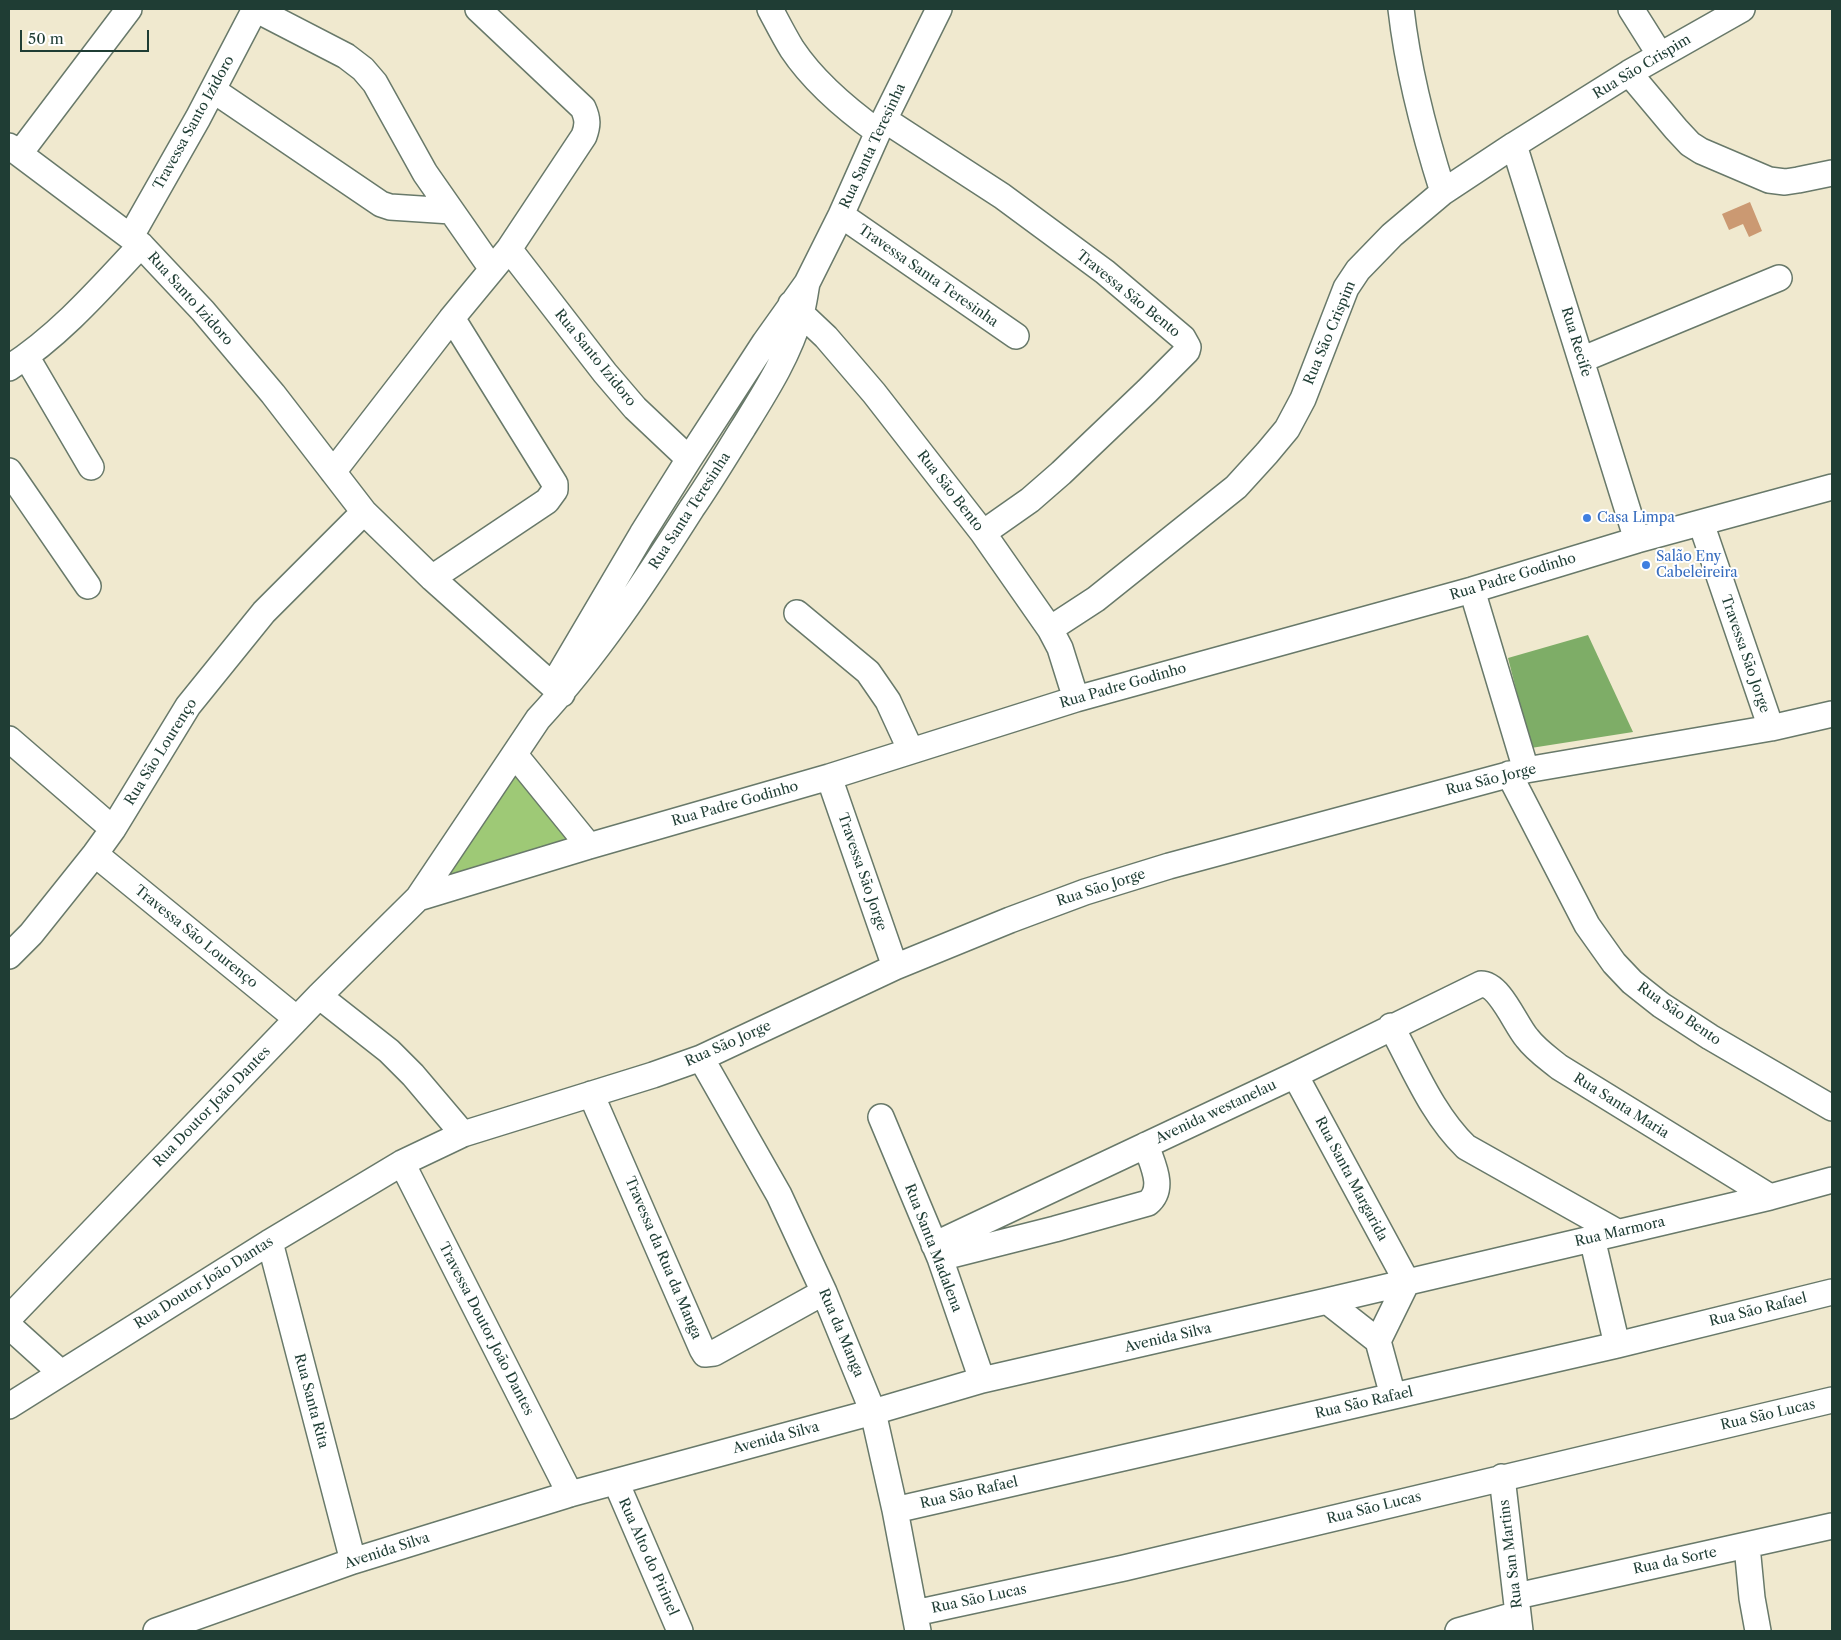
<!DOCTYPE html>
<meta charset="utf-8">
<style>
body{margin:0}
#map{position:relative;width:1841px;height:1640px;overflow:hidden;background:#f0e9cf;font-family:"Libre Caslon Text",serif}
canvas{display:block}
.frame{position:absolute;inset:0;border:10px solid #1f3d34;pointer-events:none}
.scale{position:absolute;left:20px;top:30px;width:129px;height:22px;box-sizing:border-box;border:2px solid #1f3d34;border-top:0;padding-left:6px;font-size:15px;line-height:18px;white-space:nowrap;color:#1f3d34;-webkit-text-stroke:4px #fff;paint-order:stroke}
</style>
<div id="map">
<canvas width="1841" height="1640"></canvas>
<div class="frame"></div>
<div class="scale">50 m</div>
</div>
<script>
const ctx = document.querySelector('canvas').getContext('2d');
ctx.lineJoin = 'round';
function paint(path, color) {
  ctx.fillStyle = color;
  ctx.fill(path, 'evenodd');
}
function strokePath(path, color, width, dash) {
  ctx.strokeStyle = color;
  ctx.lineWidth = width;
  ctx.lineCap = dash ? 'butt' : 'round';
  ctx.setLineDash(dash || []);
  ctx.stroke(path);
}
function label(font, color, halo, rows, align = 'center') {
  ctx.font = font + ' "Libre Caslon Text",serif';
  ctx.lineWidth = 4;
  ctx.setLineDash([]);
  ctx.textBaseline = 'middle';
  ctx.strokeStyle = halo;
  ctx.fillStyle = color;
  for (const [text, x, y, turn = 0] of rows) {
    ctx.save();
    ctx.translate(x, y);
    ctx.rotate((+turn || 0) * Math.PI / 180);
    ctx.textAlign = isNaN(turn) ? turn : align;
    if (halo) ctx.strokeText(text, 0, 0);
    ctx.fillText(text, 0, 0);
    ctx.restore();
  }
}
paint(new Path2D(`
 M514 765 580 844 433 886Z`), '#9ec976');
paint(new Path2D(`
 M1588 635 1633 732 1531 748 1508 658Z`), '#7ead67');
paint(new Path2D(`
 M1750 202 1762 231 1749 237 1743 224 1729 230 1722 214Z`), '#cb9972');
const minor = new Path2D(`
 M770 9C777 22 784 36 792 49 814 82 846 109 878 132
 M1401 9C1408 71 1424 132 1443 192
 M1631 9 1660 55
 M1629 73 1676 129 1690 144 1701 151 1769 180 1785 182 1798 180 1832 173
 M213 90 381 204 390 207 451 211
 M885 120 1002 196 1105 272 1183 338 1188 347 1187 351 1147 391 1061 473 1030 500 983 533
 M1514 145 1637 540
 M9 146 141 245 203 311 273 394 364 512 432 578 562 694
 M20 153 129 9
 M841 215 1016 336
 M131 236 198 118 255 9 346 56 363 69 375 83 425 173 492 269
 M509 249 605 373 635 408 689 459
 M791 304 826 337 874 393 983 533 1050 629 1060 648 1076 699
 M26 356 91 467
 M1581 360 1779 278
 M9 368C60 335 100 289 141 245
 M9 471 88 586
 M333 472 452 318 509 249 584 136C588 125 588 119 583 108L478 9
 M1701 523 1771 728
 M432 578 547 501 555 490V484L452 318
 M1472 590 1526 770
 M797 613 868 672 888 701 911 751
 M1050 629 1096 599 1236 487 1267 453 1287 429 1303 399 1346 288 1358 270 1392 235 1443 192 1514 145 1629 73 1742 9
 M553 685 642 534 689 459 765 342 807 283 841 215 878 132 939 9
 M9 739 113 829
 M515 755 589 846
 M1509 774 1587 925 1614 963 1632 982 1661 1005 1710 1037 1832 1108
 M829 777 895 967
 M95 854 297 1019
 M418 898 589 846 829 777 1076 699 1472 590 1637 540 1832 487
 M9 956 31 934 95 854 113 829 188 706 264 612 364 512
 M319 996 389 1051 413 1075 463 1134
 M1391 1026C1414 1068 1432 1114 1466 1147L1617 1232
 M701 1058 779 1195 824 1292 873 1412 895 1510 918 1631
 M1295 1075 1407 1282
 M591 1094 702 1349 705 1354 714 1353 824 1292
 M881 1117 940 1258 982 1380
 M402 1163 570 1494
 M1592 1238 1617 1345
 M270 1242 353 1561
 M934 1245 1295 1075 1481 984C1500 984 1515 1024 1527 1038 1536 1050 1548 1058 1559 1067L1770 1197
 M940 1258 1055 1229 1148 1203C1166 1188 1152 1164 1146 1145
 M1327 1301 1378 1341 1407 1282
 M9 1318 319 996 418 898 538 719C597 655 645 582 692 508 710 482 726 455 743 428 766 391 789 355 801 313 804 304 805 293 807 283
 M9 1326 61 1373
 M1378 1341 1393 1396
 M9 1406 270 1242 402 1163 463 1134 653 1075 701 1058 895 967 1010 920 1085 892 1169 866 1526 770 1771 728 1832 714
 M1502 1477 1520 1631
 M616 1482 680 1631
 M895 1510 1617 1345 1832 1292
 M1747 1546 1752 1598 1758 1631
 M1517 1596 1832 1526
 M915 1613 1124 1568 1832 1400
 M156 1631 353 1561 570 1494 873 1412 982 1380 1327 1301 1770 1197 1832 1180
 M1458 1631 1518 1614`);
strokePath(minor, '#68796a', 28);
strokePath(minor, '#fff', 25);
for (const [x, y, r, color] of [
 [1587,518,5,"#3f7fe0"],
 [1646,565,5,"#3f7fe0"]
]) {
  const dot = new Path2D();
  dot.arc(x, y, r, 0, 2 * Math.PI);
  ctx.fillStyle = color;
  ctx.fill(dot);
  strokePath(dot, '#fff', 2);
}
label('14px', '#1f3d34', '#fff', [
 ["Rua São Crispim",1642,67,-31],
 ["Travessa Santo Izidoro",194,123,-61],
 ["Rua Santa Teresinha",873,146,-65],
 ["Travessa Santa Teresinha",928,276,35],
 ["Travessa São Bento",1128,294,39],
 ["Rua Santo Izidoro",190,299,48],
 ["Rua São Crispim",1330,333,-67],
 ["Rua Recife",1576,342,73],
 ["Rua Santo Izidoro",595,358,51],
 ["Rua São Bento",950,491,52],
 ["Rua Santa Teresinha",690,511,-57],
 ["Rua Padre Godinho",1513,577,-17],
 ["Travessa São Jorge",1745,654,71],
 ["Rua Padre Godinho",1123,686,-16],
 ["Rua São Lourenço",161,752,-58],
 ["Rua São Jorge",1491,780,-14],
 ["Rua Padre Godinho",735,804,-16],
 ["Travessa São Jorge",862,872,71],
 ["Rua São Jorge",1101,888,-18],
 ["Travessa São Lourenço",196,937,39],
 ["Rua São Bento",1679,1014,35],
 ["Rua São Jorge",728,1044,-24],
 ["Rua Santa Maria",1621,1106,32],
 ["Rua Doutor João Dantes",212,1107,-46],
 ["Avenida westanelau",1216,1112,-25],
 ["Rua Santa Margarida",1351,1179,62],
 ["Rua Marmora",1620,1232,-13],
 ["Rua Santa Madalena",933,1248,69],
 ["Travessa da Rua da Manga",663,1258,67],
 ["Rua Doutor João Dantas",204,1283,-32],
 ["Rua São Rafael",1758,1310,-14],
 ["Travessa Doutor João Dantes",486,1329,63],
 ["Rua da Manga",841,1333,67],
 ["Avenida Silva",1168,1338,-13],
 ["Rua Santa Rita",311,1401,75],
 ["Rua São Rafael",1364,1403,-13],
 ["Rua São Lucas",1768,1415,-13],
 ["Avenida Silva",776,1438,-15],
 ["Rua São Rafael",969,1493,-13],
 ["Rua São Lucas",1374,1508,-14],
 ["Avenida Silva",387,1551,-18],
 ["Rua San Martins",1511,1554,-97],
 ["Rua Alto do Pirinel",648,1557,66],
 ["Rua da Sorte",1675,1561,-12],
 ["Rua São Lucas",979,1599,-12]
]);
label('14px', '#366cbe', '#fff', [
 ["Casa Limpa",1597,518],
 ["Salão Eny",1656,557],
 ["Cabeleireira",1656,573]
], 'left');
</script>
